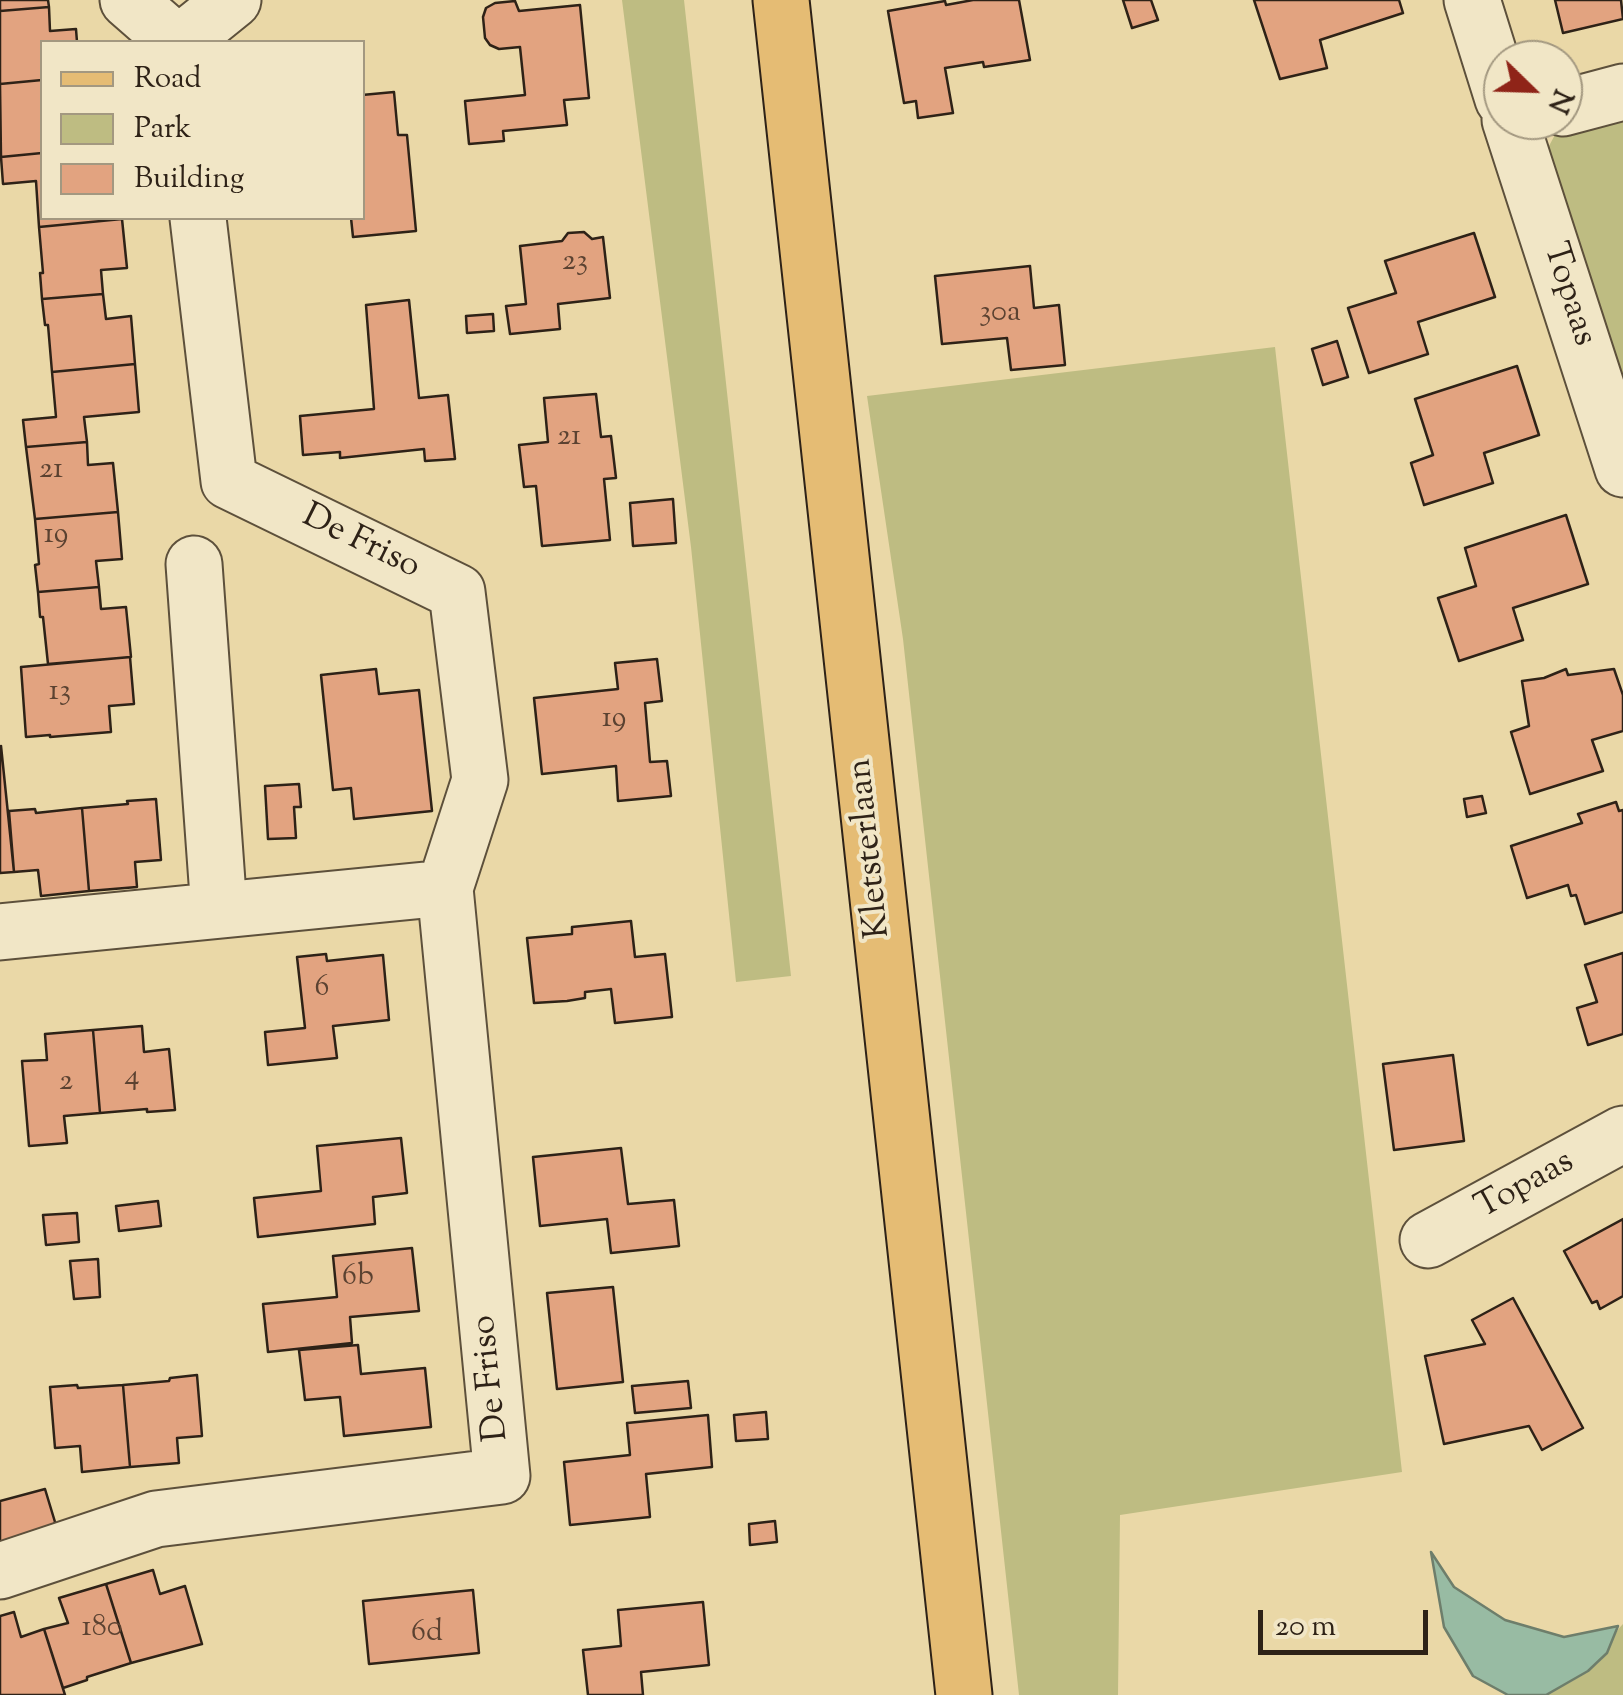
<!DOCTYPE html>
<style>
body{margin:0}
#map{position:relative;width:1623px;height:1695px;overflow:hidden;background:#ead8a7;font-family:"Sorts Mill Goudy",serif}
canvas{display:block}
.legend{position:absolute;left:40px;top:40px;width:325px;height:180px;box-sizing:border-box;background:#f1e6c6;border:2px solid #a39880;margin:0;padding:12px 18px;list-style:none;font-size:30px;color:#2e2217}
.legend li{display:flex;align-items:center;gap:20px;height:50px}
.legend b{width:50px;border:2px solid #a39880}
.north{position:absolute;left:1483px;top:40px;width:100px;height:100px;box-sizing:border-box;background:#f1e6c6;border:2px solid #a39880;border-radius:50%;rotate:113deg;font-size:28px;font-weight:700;line-height:40px;text-align:center;color:#2e2217}
.north::after{content:'';display:block;margin:auto;width:35px;height:45px;background:#8f2418;clip-path:polygon(50% 0,100% 100%,50% 72%,0 100%)}
.scale{position:absolute;left:1258px;top:1610px;width:170px;height:45px;box-sizing:border-box;border:5px solid #2e2217;border-top:0;padding-left:12px;font-size:30px;line-height:35px;white-space:nowrap;color:#2e2217;-webkit-text-stroke:8px #f1e6c6;paint-order:stroke}
</style>
<div id="map">
<canvas width="1623" height="1695"></canvas>
<ul class="legend">
<li><b style="height:12px;background:#e5bc74"></b>Road</li>
<li><b style="height:28px;background:#bebc82"></b>Park</li>
<li><b style="height:28px;background:#e2a380"></b>Building</li>
</ul>
<div class="north">N</div>
<div class="scale">20 m</div>
</div>
<script>
const ctx = document.querySelector('canvas').getContext('2d');
ctx.lineJoin = 'round';
function paint(path, color) {
  ctx.fillStyle = color;
  ctx.fill(path, 'evenodd');
}
function strokePath(path, color, width, dash) {
  ctx.strokeStyle = color;
  ctx.lineWidth = width;
  ctx.lineCap = dash ? 'butt' : 'round';
  ctx.setLineDash(dash || []);
  ctx.stroke(path);
}
function label(font, color, halo, rows, align = 'center') {
  ctx.font = font + ' "Sorts Mill Goudy",serif';
  ctx.lineWidth = 8;
  ctx.setLineDash([]);
  ctx.textBaseline = 'middle';
  ctx.strokeStyle = halo;
  ctx.fillStyle = color;
  for (const [text, x, y, turn = 0] of rows) {
    ctx.save();
    ctx.translate(x, y);
    ctx.rotate((+turn || 0) * Math.PI / 180);
    ctx.textAlign = isNaN(turn) ? turn : align;
    if (halo) ctx.strokeText(text, 0, 0);
    ctx.fillText(text, 0, 0);
    ctx.restore();
  }
}
paint(new Path2D(`
 M622 0H684L791 976 736 982 691 547Z
 M1623 108V390L1548 163 1549 146 1557 131Z
 M1275 347 1402 1472 1120 1515 1118 1695H1019L903 639 867 396Z
 M1623 1624V1695H1546C1566 1684 1594 1672 1607 1653 1614 1642 1613 1633 1623 1624Z`), '#bebc82');
const water = new Path2D(`
 M1431 1552 1454 1587 1505 1620 1564 1637 1618 1626 1607 1653 1588 1671 1546 1695H1508L1473 1676 1444 1627Z`);
paint(water, '#98bba3');
strokePath(water, '#6e7e6b', 2.5);
const building = new Path2D(`
 M0 0H48L49 7 0 11Z
 M973 0H1019L1030 60 984 67 983 62 945 68 953 113 918 118 916 101 904 103 888 11 945 1 946 5Z
 M1123 0H1151L1158 20 1132 28Z
 M1254 0H1399L1403 13 1320 40 1327 68 1280 79Z
 M1555 0H1621L1623 19 1563 33Z
 M515 1 519 11 580 5 589 98 564 100 567 125 503 131 504 141 469 144 465 101 525 95 520 47 499 49 490 45 485 38 483 17 486 8 495 3Z
 M49 7 50 31 76 29 77 42H42V80L0 84V11Z
 M42 80V153L1 157 0 84Z
 M394 92 398 135H407L416 231 353 237 351 218H362V95Z
 M42 153V218H122V219L39 227 36 181 3 184 1 157Z
 M122 219 127 268 101 270 103 294 42 299 40 273H43L39 227Z
 M584 232 592 239 603 237 610 298 558 304 560 329 510 334 506 306 526 304 520 246 562 241 568 233Z
 M1474 233 1495 297 1418 322 1428 354 1369 373 1348 308 1396 293 1385 261Z
 M1030 266 1034 308 1059 305 1065 365 1011 370 1007 338 942 344 935 276Z
 M103 294 106 319 131 316 135 364 52 372 48 325H45L42 299Z
 M409 300 419 398 448 395 455 459 425 461 424 449 340 458V452L303 455 300 416 374 409 366 305Z
 M493 314 494 331 467 333 466 316Z
 M1337 341 1348 377 1323 385 1312 349Z
 M135 364 139 412 84 417 87 442 26 447 23 420 56 417 52 372Z
 M1517 366 1539 435 1484 453 1493 483 1424 505 1411 463 1433 455 1415 399Z
 M596 394 601 437 611 436 616 478 604 479 610 540 542 546 536 486 524 487 519 445 548 442 544 398Z
 M87 442 88 465 113 463 118 512 35 519 26 447Z
 M673 499 676 543 633 546 630 503Z
 M118 512 122 559 96 561 99 587 38 592 35 565 39 564 35 519Z
 M1566 515 1588 584 1513 608 1523 640 1459 661 1438 598 1476 586 1465 548Z
 M99 587 101 609 126 607 131 657 48 664 43 617H40L38 592Z
 M130 657 134 704 109 706 111 732 50 737V735L26 737 21 667Z
 M657 659 662 701 645 703 650 762 667 761 671 796 618 801 616 766 542 774 534 698 618 689 615 663Z
 M376 669 379 694 419 690 432 811 354 819 351 788 333 790 321 675Z
 M1566 669 1568 675 1614 669 1623 695V731L1592 740 1603 771 1530 794 1511 732 1529 726 1522 681 1544 678Z
 M1 746 14 872 0 873V747Z
 M299 784 301 807H294L296 838 268 839 265 786Z
 M1482 796 1486 813 1467 817 1464 799Z
 M156 799 161 860 135 862 137 887 89 891 82 808 128 804 127 801Z
 M1616 802 1619 811 1623 810V912L1585 924 1576 895 1571 896 1568 885 1527 898 1511 846 1582 823 1578 814Z
 M82 808 89 891 41 896 38 870 14 872 9 811 35 809 36 813Z
 M631 921 635 957 665 954 672 1017 615 1023 611 989 585 992V998L567 1001 534 1003 527 938 572 934V927Z
 M1623 953V1034L1588 1045 1577 1008 1597 1002 1585 965Z
 M326 954 327 961 383 955 389 1020 333 1026 337 1058 268 1065 265 1032 305 1028 297 957Z
 M142 1026 144 1052 169 1049 175 1110 147 1112V1109L100 1113 93 1030Z
 M93 1030 100 1113 64 1116 67 1143 29 1146 22 1061 47 1060 45 1034Z
 M1453 1055 1464 1141 1394 1150 1383 1064Z
 M401 1138 407 1193 373 1197 375 1224 258 1237 254 1198 321 1191 317 1146Z
 M621 1148 628 1204 674 1200 679 1246 611 1253 607 1219 540 1226 533 1157Z
 M158 1201 161 1226 119 1231 116 1206Z
 M77 1213 79 1242 46 1245 43 1215Z
 M1623 1219V1296L1600 1309 1597 1301 1592 1303 1564 1251Z
 M412 1248 419 1311 350 1317 352 1343 268 1352 263 1304 337 1297 333 1256Z
 M98 1259 100 1297 74 1299 70 1261Z
 M613 1287 623 1382 557 1389 547 1293Z
 M1513 1298 1583 1428 1542 1450 1529 1426 1444 1444 1425 1356 1485 1344 1472 1320Z
 M358 1345 361 1374 425 1368 431 1427 344 1436 340 1397 305 1400 299 1350Z
 M197 1375 202 1436 177 1438 179 1463 130 1467 123 1385 169 1381 170 1378Z
 M688 1381 691 1408 635 1413 632 1386Z
 M77 1385 78 1388 123 1385 130 1467 82 1472 80 1446 55 1448 50 1387Z
 M766 1412 768 1439 736 1441 734 1415Z
 M708 1415 712 1467 646 1474 650 1517 570 1525 564 1462 630 1455 627 1423Z
 M45 1489 55 1522 49 1534 0 1550V1501Z
 M775 1521 777 1542 750 1545 749 1524Z
 M153 1570 160 1594 185 1586 202 1644 131 1663 106 1584Z
 M106 1584 131 1663 87 1677V1680L63 1688 44 1629 68 1623 59 1598Z
 M473 1590 479 1653 369 1664 363 1601Z
 M703 1602 709 1665 641 1672 643 1695H588L583 1650 621 1646 618 1610Z
 M14 1612 21 1637 44 1629 65 1695H0V1616Z`);
paint(building, '#e2a380');
strokePath(building, '#2e2217', 2.5);
const minor = new Path2D(`
 M128 0 176 42
 M1472 0 1503 99
 M181 42 233 0
 M1563 108 1623 92
 M1510 120 1623 469
 M194 564 219 910
 M0 932 445 888
 M1428 1240 1623 1134
 M0 1571 156 1519 502 1476 445 888 480 780 457 592 229 481 198 218`);
const major = new Path2D(`
 M781 0 964 1695`);
strokePath(minor, '#5d503b', 59);
strokePath(major, '#2e2217', 59);
strokePath(minor, '#f1e6c6', 55);
strokePath(major, '#e5bc74', 55);
label('30px', '#5b4231', null, [
 ["23",575,264],
 ["30a",1000,315],
 ["21",569,439],
 ["21",51,472],
 ["19",56,537],
 ["13",60,694],
 ["19",614,721],
 ["6",322,990],
 ["4",132,1079],
 ["2",66,1084],
 ["6b",358,1279],
 ["180",102,1630],
 ["6d",427,1635]
]);
label('35px', '#2e2217', '#f1e6c6', [
 ["Topaas",1567,295,72],
 ["De Friso",360,544,26],
 ["Kletsterlaan",872,848,-96],
 ["Topaas",1526,1187,-29],
 ["De Friso",493,1378,-96]
]);
</script>
